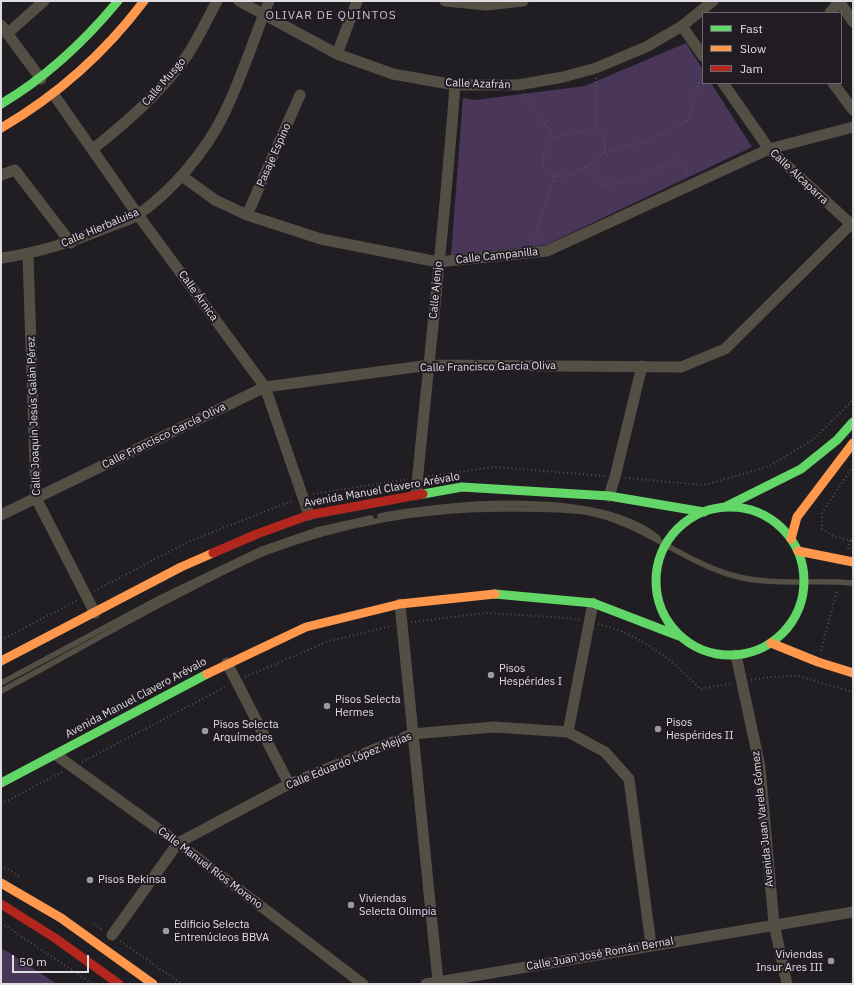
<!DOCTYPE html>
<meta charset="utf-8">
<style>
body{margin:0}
#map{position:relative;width:854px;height:985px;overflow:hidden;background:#201e22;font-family:"IBM Plex Sans",sans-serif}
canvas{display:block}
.frame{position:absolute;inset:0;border:2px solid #e0dde2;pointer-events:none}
.legend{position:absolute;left:702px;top:12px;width:140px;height:72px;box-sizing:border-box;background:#211c24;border:1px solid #6d6970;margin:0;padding:5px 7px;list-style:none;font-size:12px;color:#e0dde2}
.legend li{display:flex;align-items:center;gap:8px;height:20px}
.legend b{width:20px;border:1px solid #6d6970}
.scale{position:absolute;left:12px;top:955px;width:77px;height:18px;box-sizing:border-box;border:2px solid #e0dde2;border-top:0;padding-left:5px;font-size:12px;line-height:14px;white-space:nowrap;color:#e0dde2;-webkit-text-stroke:3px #211c24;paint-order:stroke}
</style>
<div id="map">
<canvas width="854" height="985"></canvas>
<div class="frame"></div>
<ul class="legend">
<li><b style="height:5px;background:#63d668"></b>Fast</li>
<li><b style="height:5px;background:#ff974d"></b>Slow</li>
<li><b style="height:5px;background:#b3261e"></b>Jam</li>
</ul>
<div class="scale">50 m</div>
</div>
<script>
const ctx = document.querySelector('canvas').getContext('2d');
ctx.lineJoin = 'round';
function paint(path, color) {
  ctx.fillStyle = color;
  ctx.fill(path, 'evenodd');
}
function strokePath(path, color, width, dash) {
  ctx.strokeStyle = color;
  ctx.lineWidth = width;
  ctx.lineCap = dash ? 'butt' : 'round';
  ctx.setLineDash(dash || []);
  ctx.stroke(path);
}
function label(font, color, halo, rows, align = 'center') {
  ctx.font = font + ' "IBM Plex Sans",sans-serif';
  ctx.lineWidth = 4;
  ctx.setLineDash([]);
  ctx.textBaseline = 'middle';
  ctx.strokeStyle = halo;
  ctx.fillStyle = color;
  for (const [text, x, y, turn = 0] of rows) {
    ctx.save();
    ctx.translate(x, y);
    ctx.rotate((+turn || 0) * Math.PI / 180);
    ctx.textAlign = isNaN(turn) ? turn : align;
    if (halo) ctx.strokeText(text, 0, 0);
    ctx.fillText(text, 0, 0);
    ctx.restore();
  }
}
paint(new Path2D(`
 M686 43 703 70V83H711L752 147 546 245 451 255 463 98 475 100 585 86Z
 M1 948 8 952 57 984H1Z`), '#4a3659');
strokePath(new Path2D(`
 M524 94 555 139
 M595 131 596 77
 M605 152 650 140 687 121 703 70
 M586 167 569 176H554L543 166C544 162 543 155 545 151 553 131 578 132 595 131L605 139V152L586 167 604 185 634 181 674 160 683 164 688 176
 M534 242 554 176
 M853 466 822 513V529L833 536 853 541
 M428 476 495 467 604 476
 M625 478 704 485 770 466 815 438 853 400
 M313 494 408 479
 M848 549 850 540
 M94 591 190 541 294 500
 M411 622 485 613 569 618 580 620
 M598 624C638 633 672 659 700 689L733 683
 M1 640 78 600
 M821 651 837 590
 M245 677 329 641 392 626
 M751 680 770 677 798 676 853 692
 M82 762 227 686
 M1 804 62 772
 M1 865 19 876
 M1 923 93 984
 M94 924 103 930
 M120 941 182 984`), '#56524c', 2, [1, 3]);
strokePath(new Path2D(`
 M380 516C450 502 600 489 658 538
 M1 683 160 598 262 549 317 530 371 518
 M1 691C65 657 128 620 194 587 218 575 242 562 267 552 342 524 420 509 499 509 527 509 557 508 585 512 639 521 680 560 731 575 772 587 812 579 853 583`), '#534f44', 5.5);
strokePath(new Path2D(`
 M239 1 337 54 393 74 455 85H518L563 77 596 68 646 47 682 26 713 1
 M445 1 486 5 523 1
 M839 1 853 22
 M830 13 839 1
 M1 25 41 79
 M682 26 703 56
 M7 34 44 1
 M337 54 357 1
 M723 83 769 149 853 226
 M833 83 853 110
 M54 95 138 215 265 387 309 515
 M93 149C128 121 160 93 186 57 198 40 207 19 217 1
 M1 175 15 170 71 243
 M182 176 215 200 247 215 321 239 438 262 547 251 769 149 853 127
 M247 215 300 95
 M28 255 36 498 95 613
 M1 258C40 253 75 241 111 226 120 222 131 220 139 214 173 190 206 151 224 114 242 77 254 38 269 1
 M416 494C429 358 445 222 455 85
 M609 496 615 477 642 366
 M1 515 265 387 430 365 681 367 725 349 853 222
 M400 604 438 982
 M736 655 760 767 774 924 787 984
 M227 663 289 784
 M568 732 593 603
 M56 755 178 843 363 984
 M112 935 178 843 289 784 412 734 494 727 568 732 605 752 629 779 651 945
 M426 984 853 912`), '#534f44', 11);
strokePath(new Path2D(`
 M1 104C47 77 84 42 118 1
 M423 494 462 487 609 496 704 512
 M725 507 801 469 837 440 853 422
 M656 581a74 74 0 1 1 148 0a74 74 0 1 1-148 0Z
 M495 594 593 603 679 636
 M1 783 207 674`), '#63d668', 9);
strokePath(new Path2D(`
 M1 128C58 95 104 54 144 1
 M791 539 797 517 853 443
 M798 551 853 562
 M771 643 818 662 853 673
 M1 661 181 567 213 553
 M207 674 306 627 400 604 495 594
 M1 883 61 918 153 984`), '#ff974d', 9);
strokePath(new Path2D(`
 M213 553 257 534 309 515 423 494
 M1 904 55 938 119 984`), '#b3261e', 9);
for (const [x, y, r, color] of [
 [491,675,4,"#9d9a9f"],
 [327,706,4,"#9d9a9f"],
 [658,729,4,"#9d9a9f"],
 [205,731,4,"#9d9a9f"],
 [90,880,4,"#9d9a9f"],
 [351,905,4,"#9d9a9f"],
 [166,931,4,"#9d9a9f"],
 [831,961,4,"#9d9a9f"]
]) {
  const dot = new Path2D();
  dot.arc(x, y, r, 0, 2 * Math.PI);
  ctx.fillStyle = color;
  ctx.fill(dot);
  strokePath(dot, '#211c24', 1.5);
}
label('11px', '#e0dde2', '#211c24', [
 ["Calle Musgo",164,82,-49],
 ["Calle Azafrán",478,84,2],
 ["Pasaje Espino",274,155,-66],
 ["Calle Alcaparra",799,177,43],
 ["Calle Hierbaluisa",100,228,-23],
 ["Calle Campanilla",497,256,-6],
 ["Calle Ajenjo",436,290,-85],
 ["Calle Árnica",198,296,54],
 ["Calle Francisco García Oliva",488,367,-1],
 ["Calle Joaquín Jesús Galán Pérez",34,416,-92],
 ["Calle Francisco García Oliva",164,436,-26],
 ["Avenida Manuel Clavero Arévalo",382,490,-10],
 ["Avenida Manuel Clavero Arévalo",136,698,-28],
 ["Calle Eduardo López Mejías",349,761,-22],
 ["Avenida Juan Varela Gómez",763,819,-96],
 ["Calle Manuel Ríos Moreno",210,868,37],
 ["Calle Juan José Román Bernal",600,954,-10]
]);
label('11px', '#e0dde2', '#211c24', [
 ["Pisos",499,669],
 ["Hespérides I",499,682],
 ["Pisos Selecta",335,700],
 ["Hermes",335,713],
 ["Pisos",666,723],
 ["Hespérides II",666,736],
 ["Pisos Selecta",213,725],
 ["Arquímedes",213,738],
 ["Pisos Bekinsa",98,880],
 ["Viviendas",359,899],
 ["Selecta Olimpia",359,912],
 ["Edificio Selecta",174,925],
 ["Entrenúcleos BBVA",174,938],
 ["Viviendas",823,955,"right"],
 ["Insur Ares III",823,968,"right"]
], 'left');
ctx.letterSpacing = '1px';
label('12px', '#c6c0ca', '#211c24', [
 ["OLIVAR DE QUINTOS",331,16]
]);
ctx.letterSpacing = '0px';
</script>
